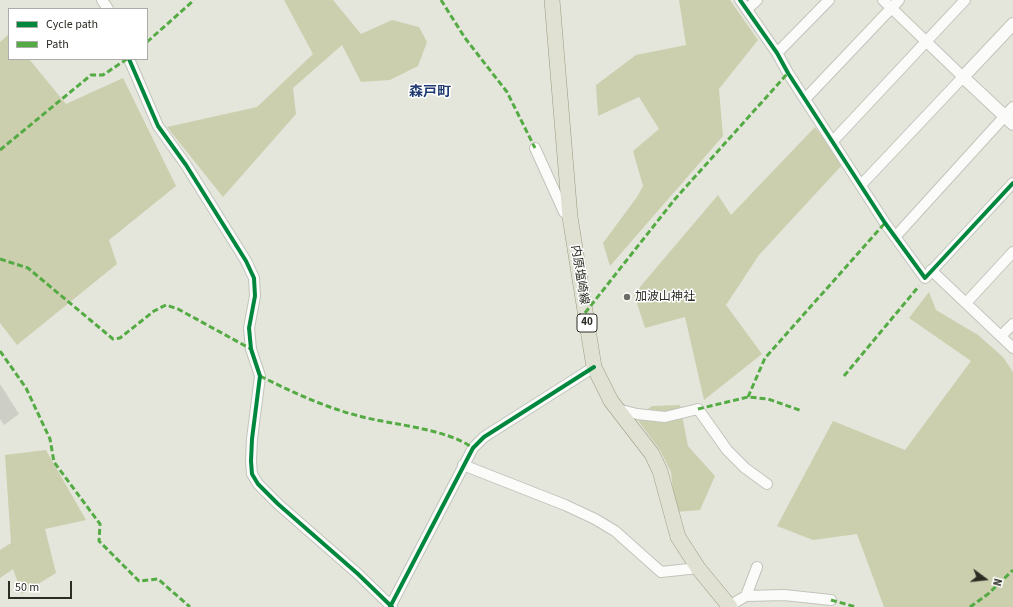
<!DOCTYPE html>
<meta charset="utf-8">
<style>
body{margin:0}
#map{position:relative;width:1013px;height:607px;overflow:hidden;background:#e4e6dc;font-family:"Source Sans 3",sans-serif}
canvas{display:block}
.legend{position:absolute;left:8px;top:8px;width:140px;height:52px;box-sizing:border-box;background:#fff;border:1px solid #ababa8;margin:0;padding:5px 7px;list-style:none;font-size:12px;color:#2c2c25}
.legend li{display:flex;align-items:center;gap:8px;height:20px}
.legend b{width:20px;border:1px solid #ababa8}
.north{position:absolute;left:965px;top:559px;width:40px;height:40px;-webkit-text-stroke:3px #fff;paint-order:stroke;rotate:105deg;font-size:11px;font-weight:700;line-height:16px;text-align:center;color:#2c2c25}
.north::after{content:'';display:block;margin:auto;width:14px;height:18px;background:#2c2c25;clip-path:polygon(50% 0,100% 100%,50% 72%,0 100%)}
.scale{position:absolute;left:8px;top:581px;width:64px;height:18px;box-sizing:border-box;border:2px solid #2c2c25;border-top:0;padding-left:5px;font-size:12px;line-height:14px;white-space:nowrap;color:#2c2c25;-webkit-text-stroke:3px #fff;paint-order:stroke}
</style>
<div id="map">
<canvas width="1013" height="607"></canvas>
<ul class="legend">
<li><b style="height:5px;background:#00873e"></b>Cycle path</li>
<li><b style="height:5px;background:#54ab44"></b>Path</li>
</ul>
<div class="north">N</div>
<div class="scale">50 m</div>
</div>
<script>
const ctx = document.querySelector('canvas').getContext('2d');
ctx.lineJoin = 'round';
function paint(path, color) {
  ctx.fillStyle = color;
  ctx.fill(path, 'evenodd');
}
function strokePath(path, color, width, dash) {
  ctx.strokeStyle = color;
  ctx.lineWidth = width;
  ctx.lineCap = dash ? 'butt' : 'round';
  ctx.setLineDash(dash || []);
  ctx.stroke(path);
}
function label(font, color, halo, rows, align = 'center') {
  ctx.font = font + ' "Source Sans 3","Noto Sans JP",sans-serif';
  ctx.lineWidth = 3;
  ctx.setLineDash([]);
  ctx.textBaseline = 'middle';
  ctx.strokeStyle = halo;
  ctx.fillStyle = color;
  for (const [text, x, y, turn = 0] of rows) {
    ctx.save();
    ctx.translate(x, y);
    ctx.rotate((+turn || 0) * Math.PI / 180);
    ctx.textAlign = isNaN(turn) ? turn : align;
    if (halo) ctx.strokeText(text, 0, 0);
    ctx.fillText(text, 0, 0);
    ctx.restore();
  }
}
paint(new Path2D(`
 M284 0H333L361 34 392 20 419 27 427 42 418 66 390 80 361 82 342 45 293 88 296 114 223 197 167 127 257 107 313 54Z
 M679 0H730L758 40 719 89 723 136 610 266 603 243 637 197 643 186 633 151 659 129 639 97 598 116 596 85 636 55 686 45Z
 M9 34V59H29L66 104 123 78 176 186 109 240 117 264 17 345 0 323V42Z
 M815 127 843 164 759 255 726 305 762 354 704 400 685 317 645 328 634 294 718 195 731 215Z
 M929 292 936 310 978 335 1003 357 1013 372V607H884L857 534 813 540 777 526 833 421 905 450 971 361 909 318Z
 M680 405 688 446 715 476 700 510 675 512 671 472 660 450 636 418 652 406Z
 M46 450 86 520 45 529 56 573 22 594 13 569 0 578V550L11 543 5 455Z`), '#cbcfad');
paint(new Path2D(`
 M0 384 19 414 4 425 0 419Z`), '#cdcfc6');
const minor = new Path2D(`
 M102 0 108 9
 M740 0 777 53 788 73 885 223 925 278 1013 183
 M747 9 757 0
 M777 53 829 0
 M129 59 158 126 186 165 246 261 254 278 255 296 249 328 251 349 260 376 252 439 251 461 252 474 258 484 278 504 358 574 392 607
 M806 98 899 0
 M833 141 965 0
 M535 148 564 212 569 216
 M861 185 963 77 883 0
 M895 237 1013 107
 M931 270 1013 348
 M966 303 1013 252
 M1001 336 1013 324
 M617 409 637 414 665 417 698 409 727 450 745 468 767 484
 M463 465 565 505 595 519 615 531 661 572 698 568
 M746 596 757 567
 M729 606 746 596 784 595 831 600
 M390 607 473 448 484 437 594 367`);
const tertiary = new Path2D(`
 M1013 24 963 77 1013 124`);
const primary = new Path2D(`
 M552 0 570 217 594 367 611 401 652 454 660 471 678 537 698 568 730 607`);
strokePath(minor, '#c2c4bb', 12);
strokePath(tertiary, '#c2c4bb', 14);
strokePath(primary, '#9a9c80', 16);
strokePath(minor, '#fbfbfa', 10);
strokePath(tertiary, '#fbfbfa', 12);
strokePath(primary, '#e0e1d2', 15);
strokePath(new Path2D(`
 M441 0 465 38 507 92 535 148
 M147 42 194 0
 M0 150 91 75H103L127 59
 M0 259 28 268 113 339 120 338 154 311 166 305 178 309 251 349
 M585 313 675 199 788 73
 M0 351 26 388 50 439 54 462 100 524 99 541 139 581 158 579 190 607
 M260 376C292 392 324 407 359 416 392 425 445 428 473 448
 M844 376 919 286
 M748 397 765 358 885 223
 M698 409 748 397 768 399 802 411
 M831 600 856 607
 M970 607 988 594 1013 570`), '#54ab44', 3, [6, 3]);
strokePath(new Path2D(`
 M740 0 777 53 788 73 885 223 925 278 1013 183
 M129 59 158 126 186 165 246 261 254 278 255 296 249 328 251 349 260 376 252 439 251 461 252 474 258 484 278 504 358 574 392 607
 M390 607 473 448 484 437 594 367`), '#00873e', 4);
for (const [x, y, r, color] of [
 [627,297,4,"#6c6d65"]
]) {
  const dot = new Path2D();
  dot.arc(x, y, r, 0, 2 * Math.PI);
  ctx.fillStyle = color;
  ctx.fill(dot);
  strokePath(dot, '#fff', 1.5);
}
for (const [x, y, w] of [
 [587,323,20]
]) {
  const box = new Path2D();
  box.roundRect(x - w / 2, y - 9, w, 18, 3);
  ctx.fillStyle = '#fff';
  ctx.fill(box);
  strokePath(box, '#2c2c25', 1);
}
label('bold 11px', '#2c2c25', null, [
 ["40",587,323]
]);
label('12px', '#2c2c25', '#fff', [
 ["内原塩崎線",579,275,81]
]);
label('12px', '#2c2c25', '#fff', [
 ["加波山神社",635,297]
], 'left');
label('bold 14px', '#203b72', '#fff', [
 ["森戸町",430,93]
]);
</script>
